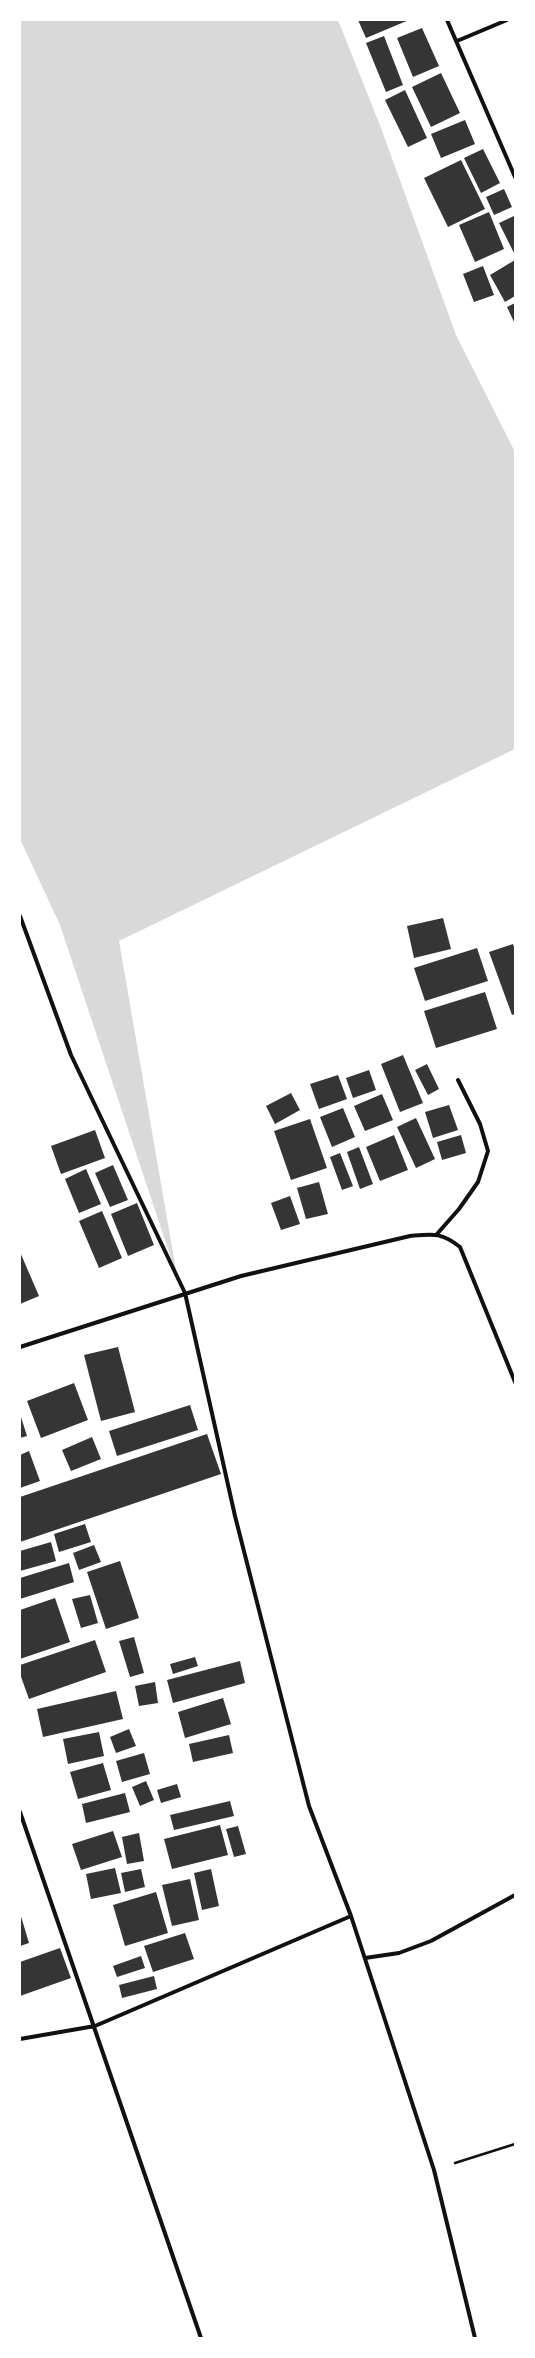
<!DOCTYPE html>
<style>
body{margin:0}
#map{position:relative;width:535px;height:2358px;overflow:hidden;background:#fff;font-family:Lato,sans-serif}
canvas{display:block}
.frame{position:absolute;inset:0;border:21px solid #fff;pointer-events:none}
</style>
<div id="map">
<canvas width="535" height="2358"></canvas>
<div class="frame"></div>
</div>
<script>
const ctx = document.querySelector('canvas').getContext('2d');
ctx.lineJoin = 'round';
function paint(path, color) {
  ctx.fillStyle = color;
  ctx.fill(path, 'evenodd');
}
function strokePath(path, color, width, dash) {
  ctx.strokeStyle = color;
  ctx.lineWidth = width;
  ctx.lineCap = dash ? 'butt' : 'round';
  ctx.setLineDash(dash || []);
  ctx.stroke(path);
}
paint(new Path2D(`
 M20 20H338L381 128 456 335 515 452V749L119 941 177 1276 60 925 20 839Z`), '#d9d9d9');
paint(new Path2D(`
 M358 20H409L366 38Z
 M422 28 439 66 413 77 397 38Z
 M384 36 403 85 386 92 366 43Z
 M441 73 460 113 431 127 412 87Z
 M405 90 427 138 408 147 385 100Z
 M465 120 475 144 441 158 431 134Z
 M483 149 500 183 481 193 464 158Z
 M461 160 485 209 448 227 424 178Z
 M504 189 512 207 494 215 486 197Z
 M489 212 504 249 475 262 459 225Z
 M514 216 515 219 514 253 499 223Z
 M515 260V296L505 302 490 275Z
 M483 266 494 295 474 302 463 274Z
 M515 303V324L507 307Z
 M443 918 451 949 414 958 407 926Z
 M513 944 515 950V1014L512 1015 489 952Z
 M477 948 488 981 425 1001 414 968Z
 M485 992 497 1029 436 1048 424 1011Z
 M403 1055 423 1103 400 1112 381 1064Z
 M427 1064 439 1089 428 1095 415 1070Z
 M369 1070 376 1090 353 1098 346 1078Z
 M338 1075 347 1099 319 1109 310 1084Z
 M291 1093 300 1110 275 1124 266 1106Z
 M382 1094 393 1120 365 1131 354 1106Z
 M449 1105 458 1130 433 1138 425 1112Z
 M343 1108 355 1137 332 1147 320 1117Z
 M416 1118 435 1159 416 1168 397 1127Z
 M310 1119 327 1168 291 1180 274 1131Z
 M95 1130 105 1158 61 1174 51 1146Z
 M394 1135 408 1170 380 1181 366 1147Z
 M461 1135 466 1153 442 1160 437 1142Z
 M359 1147 373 1184 360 1189 347 1152Z
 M340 1153 353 1186 342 1190 330 1157Z
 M113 1165 128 1200 110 1207 95 1173Z
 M86 1169 101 1204 79 1213 65 1179Z
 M319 1182 328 1214 306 1219 297 1188Z
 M290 1196 300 1224 281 1230 271 1203Z
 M137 1203 154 1245 128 1256 111 1214Z
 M102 1211 122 1258 99 1268 79 1221Z
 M20 1252 39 1296 20 1304Z
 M118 1347 135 1412 101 1421 84 1355Z
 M74 1383 88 1420 41 1438 27 1401Z
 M190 1405 198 1430 117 1456 109 1431Z
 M20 1414 27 1436 20 1438Z
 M207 1434 221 1474 20 1542V1497Z
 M92 1437 101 1459 71 1471 62 1450Z
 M29 1451 40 1481 20 1488V1455Z
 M85 1524 91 1542 59 1552 54 1534Z
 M51 1542 56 1561 20 1571V1551Z
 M94 1545 101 1562 79 1570 73 1553Z
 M120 1561 139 1618 106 1629 87 1572Z
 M69 1563 74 1582 20 1599V1578Z
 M90 1595 98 1623 81 1628 72 1599Z
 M55 1598 70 1642 20 1659V1610Z
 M134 1637 144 1673 130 1677 119 1641Z
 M95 1640 106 1672 29 1699 20 1674V1665Z
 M195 1657 198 1666 173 1674 170 1664Z
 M240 1661 245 1683 173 1703 167 1680Z
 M155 1682 158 1703 139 1706 135 1686Z
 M116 1691 123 1719 43 1737 37 1709Z
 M223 1698 231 1724 185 1738 178 1712Z
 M129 1729 136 1746 116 1753 110 1737Z
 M99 1732 104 1756 68 1764 63 1739Z
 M229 1735 233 1753 193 1762 189 1744Z
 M144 1753 150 1774 122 1782 116 1761Z
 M103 1763 111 1790 78 1799 70 1772Z
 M146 1781 154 1800 140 1806 132 1787Z
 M177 1784 181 1797 161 1803 157 1790Z
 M125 1793 130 1812 86 1823 82 1804Z
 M230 1801 234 1816 174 1830 170 1815Z
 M220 1825 228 1855 172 1869 164 1839Z
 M238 1826 246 1854 234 1857 226 1829Z
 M113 1831 122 1857 81 1870 72 1844Z
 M139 1833 144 1861 127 1864 122 1837Z
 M115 1868 121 1893 91 1899 86 1874Z
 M141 1869 145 1887 125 1892 121 1873Z
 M211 1869 219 1906 202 1910 194 1873Z
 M190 1879 199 1920 172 1926 162 1885Z
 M156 1892 168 1933 125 1946 113 1905Z
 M20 1913 29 1943 20 1946Z
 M185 1933 194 1959 153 1972 144 1946Z
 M60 1948 71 1978 20 1996V1962Z
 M141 1956 145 1968 117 1977 113 1966Z
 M154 1976 157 1989 122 1998 119 1985Z`), '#353535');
strokePath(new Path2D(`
 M455 2163 515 2144`), '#111', 2.5);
strokePath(new Path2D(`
 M447 20 515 177
 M457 41 507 20
 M20 916 71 1055 185 1293 235 1516 309 1806 351 1916 434 2170 475 2338
 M437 1234 459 1209 478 1182 488 1151 480 1124 458 1080
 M20 1347 241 1276 410 1236C433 1234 441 1232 460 1247L515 1382
 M20 1812 201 2338
 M365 1958 399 1953 431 1941 515 1895
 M20 2039 95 2026 351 1916`), '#111', 4);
</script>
